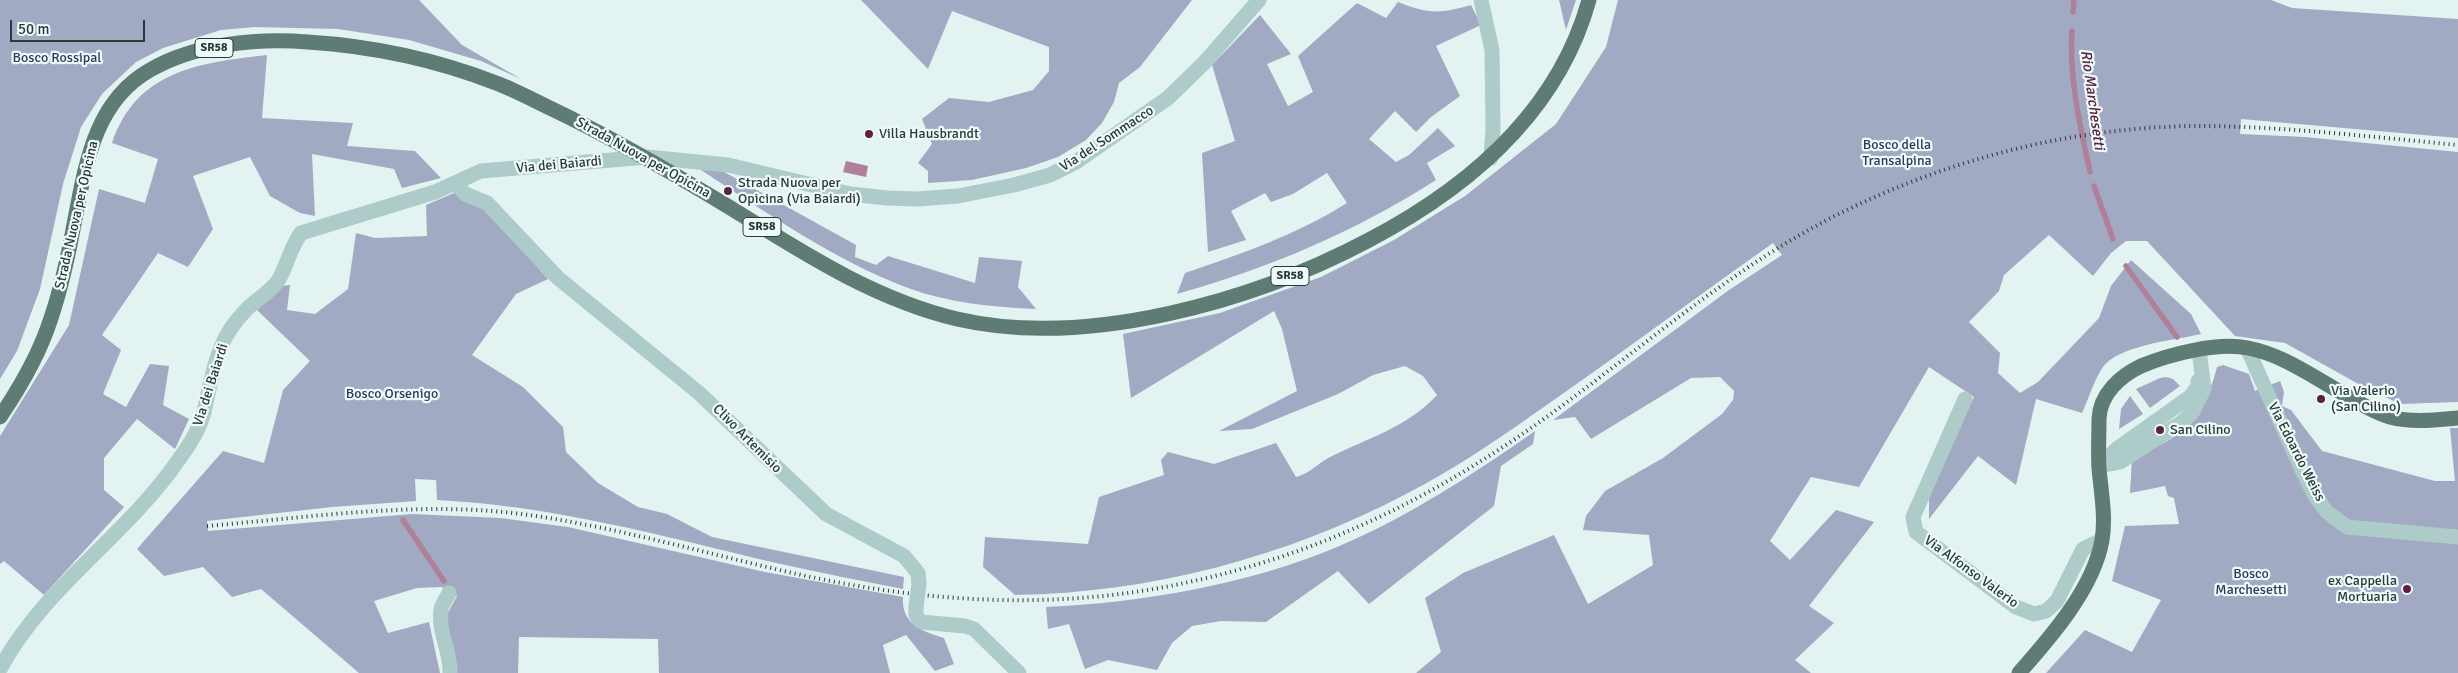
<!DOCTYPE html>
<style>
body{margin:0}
#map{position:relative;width:2458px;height:673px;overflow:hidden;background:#e2f3f2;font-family:Signika,sans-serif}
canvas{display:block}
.scale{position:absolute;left:10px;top:20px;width:135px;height:22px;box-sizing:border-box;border:2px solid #2c3a36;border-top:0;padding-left:6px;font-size:15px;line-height:18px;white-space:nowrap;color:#2c3a36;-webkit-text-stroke:4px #eefafa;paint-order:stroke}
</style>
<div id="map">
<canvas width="2458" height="673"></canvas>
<div class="scale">50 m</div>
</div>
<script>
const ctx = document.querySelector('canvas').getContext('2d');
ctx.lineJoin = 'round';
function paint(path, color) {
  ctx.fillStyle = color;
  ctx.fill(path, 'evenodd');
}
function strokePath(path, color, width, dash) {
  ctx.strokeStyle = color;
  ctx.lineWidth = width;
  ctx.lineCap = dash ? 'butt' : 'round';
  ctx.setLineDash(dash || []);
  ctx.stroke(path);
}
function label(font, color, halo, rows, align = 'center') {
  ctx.font = font + ' Signika,sans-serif';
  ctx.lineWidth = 4.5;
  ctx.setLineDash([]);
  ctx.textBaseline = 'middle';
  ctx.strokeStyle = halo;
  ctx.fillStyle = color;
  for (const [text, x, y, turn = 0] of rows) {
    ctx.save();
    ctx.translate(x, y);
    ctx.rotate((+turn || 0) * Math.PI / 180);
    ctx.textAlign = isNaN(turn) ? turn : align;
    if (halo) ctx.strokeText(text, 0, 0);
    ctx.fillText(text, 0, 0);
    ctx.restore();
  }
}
paint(new Path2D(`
 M0 0H419L462 45 521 79 481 61 409 40 338 29 255 27 221 30 163 48 136 62 102 94 81 127 63 184 40 289 17 351 0 379Z
 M861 0H1192L1140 67 1119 83 1114 102 1102 123 1086 140 1058 157 1026 168 972 180 928 183V171L918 163 932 144 922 119 949 98 989 102 1033 90 1049 71V47L952 11 928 69Z
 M1559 0H1576L1566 30Z
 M1618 0H2271L2292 8 2458 19V138L2241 119 2240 134 2305 137 2458 152V402L2400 404 2362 386 2285 343 2235 336 2147 241H2126L2111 253 2093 276 2049 235 2004 275 1999 291 1969 322 2000 353 1998 373 2020 393 2038 382 2099 318 2111 286 2131 260 2191 314 2201 334C2176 340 2119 345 2103 367 2094 380 2089 398 2082 413L2036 399 2016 485 1978 456 1929 519V495L1974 397 1929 367 1859 487 1811 477 1770 541 1790 560 1836 510 1874 522 1809 606 1834 623 1795 660 1811 673H1416L1441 652 1425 598 1463 573 1554 535 1588 604 1653 565 1649 535 1583 530 1586 516 1605 491 1663 458 1722 414 1733 400 1734 391 1720 377 1691 378 1591 439 1575 417 1553 420 1729 290 1782 255 1773 243C1699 295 1626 350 1551 402 1504 435 1457 468 1406 494 1287 557 1150 593 1015 595L983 567 985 537 1088 544 1099 497 1164 475 1161 460 1168 452 1214 464 1276 443 1296 477C1311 473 1319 462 1332 456 1369 438 1409 426 1437 395L1423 376 1405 366 1373 375 1338 394 1252 429 1219 431 1297 391 1282 329 1274 311 1131 398 1123 334 1220 313 1321 277 1394 240 1465 196 1556 124 1606 47Z
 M1398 2C1428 14 1440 14 1471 5L1481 25 1436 46 1460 96 1431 117 1416 132 1395 111 1369 139 1396 162 1409 155 1438 128 1455 146 1427 163 1436 180C1355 232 1269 268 1177 294L1185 273C1241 254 1296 235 1347 203L1327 173 1293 194 1271 202 1265 193 1231 211 1246 240 1208 252 1202 153 1235 141 1212 65 1260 15 1291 54 1267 64 1288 106 1313 92 1298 56 1357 3 1386 18Z
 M267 55 262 118 353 123 347 146 415 151 441 178 402 188 394 169 312 154 315 216 300 213 270 196 250 157 193 176 213 229 188 267 158 253 102 335 121 350 103 394 126 407 150 364 169 366 163 405 189 419 175 449 137 419 104 458V490L124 507 44 595 4 561 0 564V436L69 325 99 189 145 203 158 159 112 143C137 70 199 63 267 55Z
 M693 165 717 168 856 245 855 257 876 265 888 256 975 283 979 257 1022 261 1018 287 1036 309C993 307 949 303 908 288 831 259 762 209 693 165Z
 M454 193 485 208 548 279 516 294 472 355 523 387 563 427 566 452 598 483 638 507 667 514 712 537 904 577 903 589C861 581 818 572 776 563 662 536 555 506 437 500L436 480 415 479 416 501 332 507 207 521 208 531 412 514 500 518 568 527 765 572 903 597C901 624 923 632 944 638L954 664 935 671 906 635 883 645 890 673H659L658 639 519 637 518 673H456L446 616 457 596 442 587 417 588 374 601 388 633 429 622 440 673H359L261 589 232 597 203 567 164 576 137 549 223 451 264 463 283 390 310 361 257 310 281 286 290 285 287 310 315 314 348 289 356 233 375 238 427 236 426 205Z
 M2223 365 2249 374 2255 391 2280 381 2284 392 2282 406 2291 410 2322 451 2435 481H2455L2450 428H2458V673H2046L2085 630 2132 652 2161 600 2112 581 2125 526 2179 524 2174 498 2168 496 2165 486 2130 493 2132 458C2182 437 2203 422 2217 367Z
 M2166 377 2173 379 2180 386 2150 408 2136 389 2160 378Z
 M2130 396 2143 414 2119 429 2121 409Z
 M1535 431 1533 444 1501 466 1494 506 1369 604 1338 571 1266 622 1221 621 1192 626 1172 643 1157 670 1108 660 1085 669 1069 624 1048 629 1046 607C1140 603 1250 584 1337 547 1408 517 1472 475 1535 431Z`), '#a2a9c2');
paint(new Path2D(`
 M846 161 868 166 866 177 843 172Z`), '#af8199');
strokePath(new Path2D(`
 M2073 12 2074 0
 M2072 31C2069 78 2080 126 2090 172
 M2094 186 2113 239
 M2126 266 2177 337
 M403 520 444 581`), '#af8199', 5.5);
strokePath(new Path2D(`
 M1481 0 1492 50 1493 129 1491 158
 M456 184 465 194 487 203 558 278 699 393 826 514 904 556 918 573 919 583
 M2247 348 2302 470 2315 496 2327 512 2347 527 2458 537
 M1965 399 1913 517 1916 532 2016 607 2034 614 2046 611 2057 601 2083 549 2102 540
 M2099 466 2120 462 2182 422 2192 413 2204 389 2199 350
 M2099 466 2118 448 2191 396 2198 386V381
 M449 593C447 598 441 605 441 610 438 632 451 652 450 673
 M916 607V615L921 622 965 626 974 629 1019 673
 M0 669C43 588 125 537 177 462 188 447 199 431 204 412 209 391 212 370 220 350 225 335 236 320 247 309 256 300 270 292 278 281 287 266 290 248 301 233L435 192 481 171 647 157 728 165 850 194 887 198 917 199 958 196 1014 185 1050 175 1076 162 1168 98 1204 63 1259 0`), '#adcbc8', 15);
strokePath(new Path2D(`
 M0 417C21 386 40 353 51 318 62 286 69 252 75 219 86 163 95 101 150 70 195 44 256 38 308 42 371 46 437 60 496 83 515 90 533 100 552 109 613 138 671 172 729 207 802 252 873 299 957 319 1087 349 1254 301 1369 240 1468 188 1558 112 1589 0
 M2019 673C2050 638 2094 588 2102 540 2106 517 2101 492 2099 468 2098 452 2099 436 2099 419 2100 394 2120 376 2141 366 2170 354 2217 342 2248 348 2280 354 2309 374 2337 390 2353 399 2372 412 2390 417 2412 423 2436 420 2458 418`), '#5e7b74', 15);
strokePath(new Path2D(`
 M207 526C314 517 422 500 529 515 620 528 708 554 797 574 927 603 1059 611 1189 582 1309 556 1412 508 1515 439 1626 364 1727 267 1849 209 1956 157 2077 127 2196 126 2283 126 2371 137 2458 145`), '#2c3a36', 4, [1, 4]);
strokePath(new Path2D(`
 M916 607 919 583`), '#adcbc8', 15);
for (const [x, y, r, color] of [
 [869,134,5,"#5a223e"],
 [728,191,5,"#5a223e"],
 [2321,399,5,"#5a223e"],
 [2160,430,5,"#5a223e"],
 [2407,589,5,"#5a223e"]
]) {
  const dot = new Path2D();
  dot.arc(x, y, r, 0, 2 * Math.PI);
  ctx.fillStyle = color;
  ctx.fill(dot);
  strokePath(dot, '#eefafa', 2);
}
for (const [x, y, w] of [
 [214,48,38],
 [762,227,38],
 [1290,276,38]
]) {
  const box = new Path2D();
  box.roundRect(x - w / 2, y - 9.5, w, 19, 4);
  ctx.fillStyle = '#eefafa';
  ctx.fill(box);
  strokePath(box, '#2c3a36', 1);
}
label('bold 12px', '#2c3a36', null, [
 ["SR58",214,48],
 ["SR58",762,227],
 ["SR58",1290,276]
]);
label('14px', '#303857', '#eefafa', [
 ["Bosco Rossipal",57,58],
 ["Bosco della",1897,145],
 ["Transalpina",1897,161],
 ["Bosco Orsenigo",392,394],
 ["Bosco",2251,574],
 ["Marchesetti",2251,590]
]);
label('14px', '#2c3a36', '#eefafa', [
 ["Villa Hausbrandt",879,134],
 ["Strada Nuova per",738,183],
 ["Opicina (Via Baiardi)",738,199],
 ["Via Valerio",2331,391],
 ["(San Cilino)",2331,407],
 ["San Cilino",2170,430],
 ["ex Cappella",2397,581,"right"],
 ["Mortuaria",2397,597,"right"]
], 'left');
label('14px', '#2c3a36', '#eefafa', [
 ["Via del Sommacco",1107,139,-33],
 ["Strada Nuova per Opicina",643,158,29],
 ["Via dei Baiardi",559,165,-5],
 ["Strada Nuova per Opicina",77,215,-77],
 ["Via dei Baiardi",211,385,-72],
 ["Clivo Artemisio",747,439,45],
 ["Via Edoardo Weiss",2296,452,63],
 ["Via Alfonso Valerio",1971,572,36]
]);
label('italic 15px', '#5a223e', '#eefafa', [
 ["Rio Marchesetti",2092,100,82]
]);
</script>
